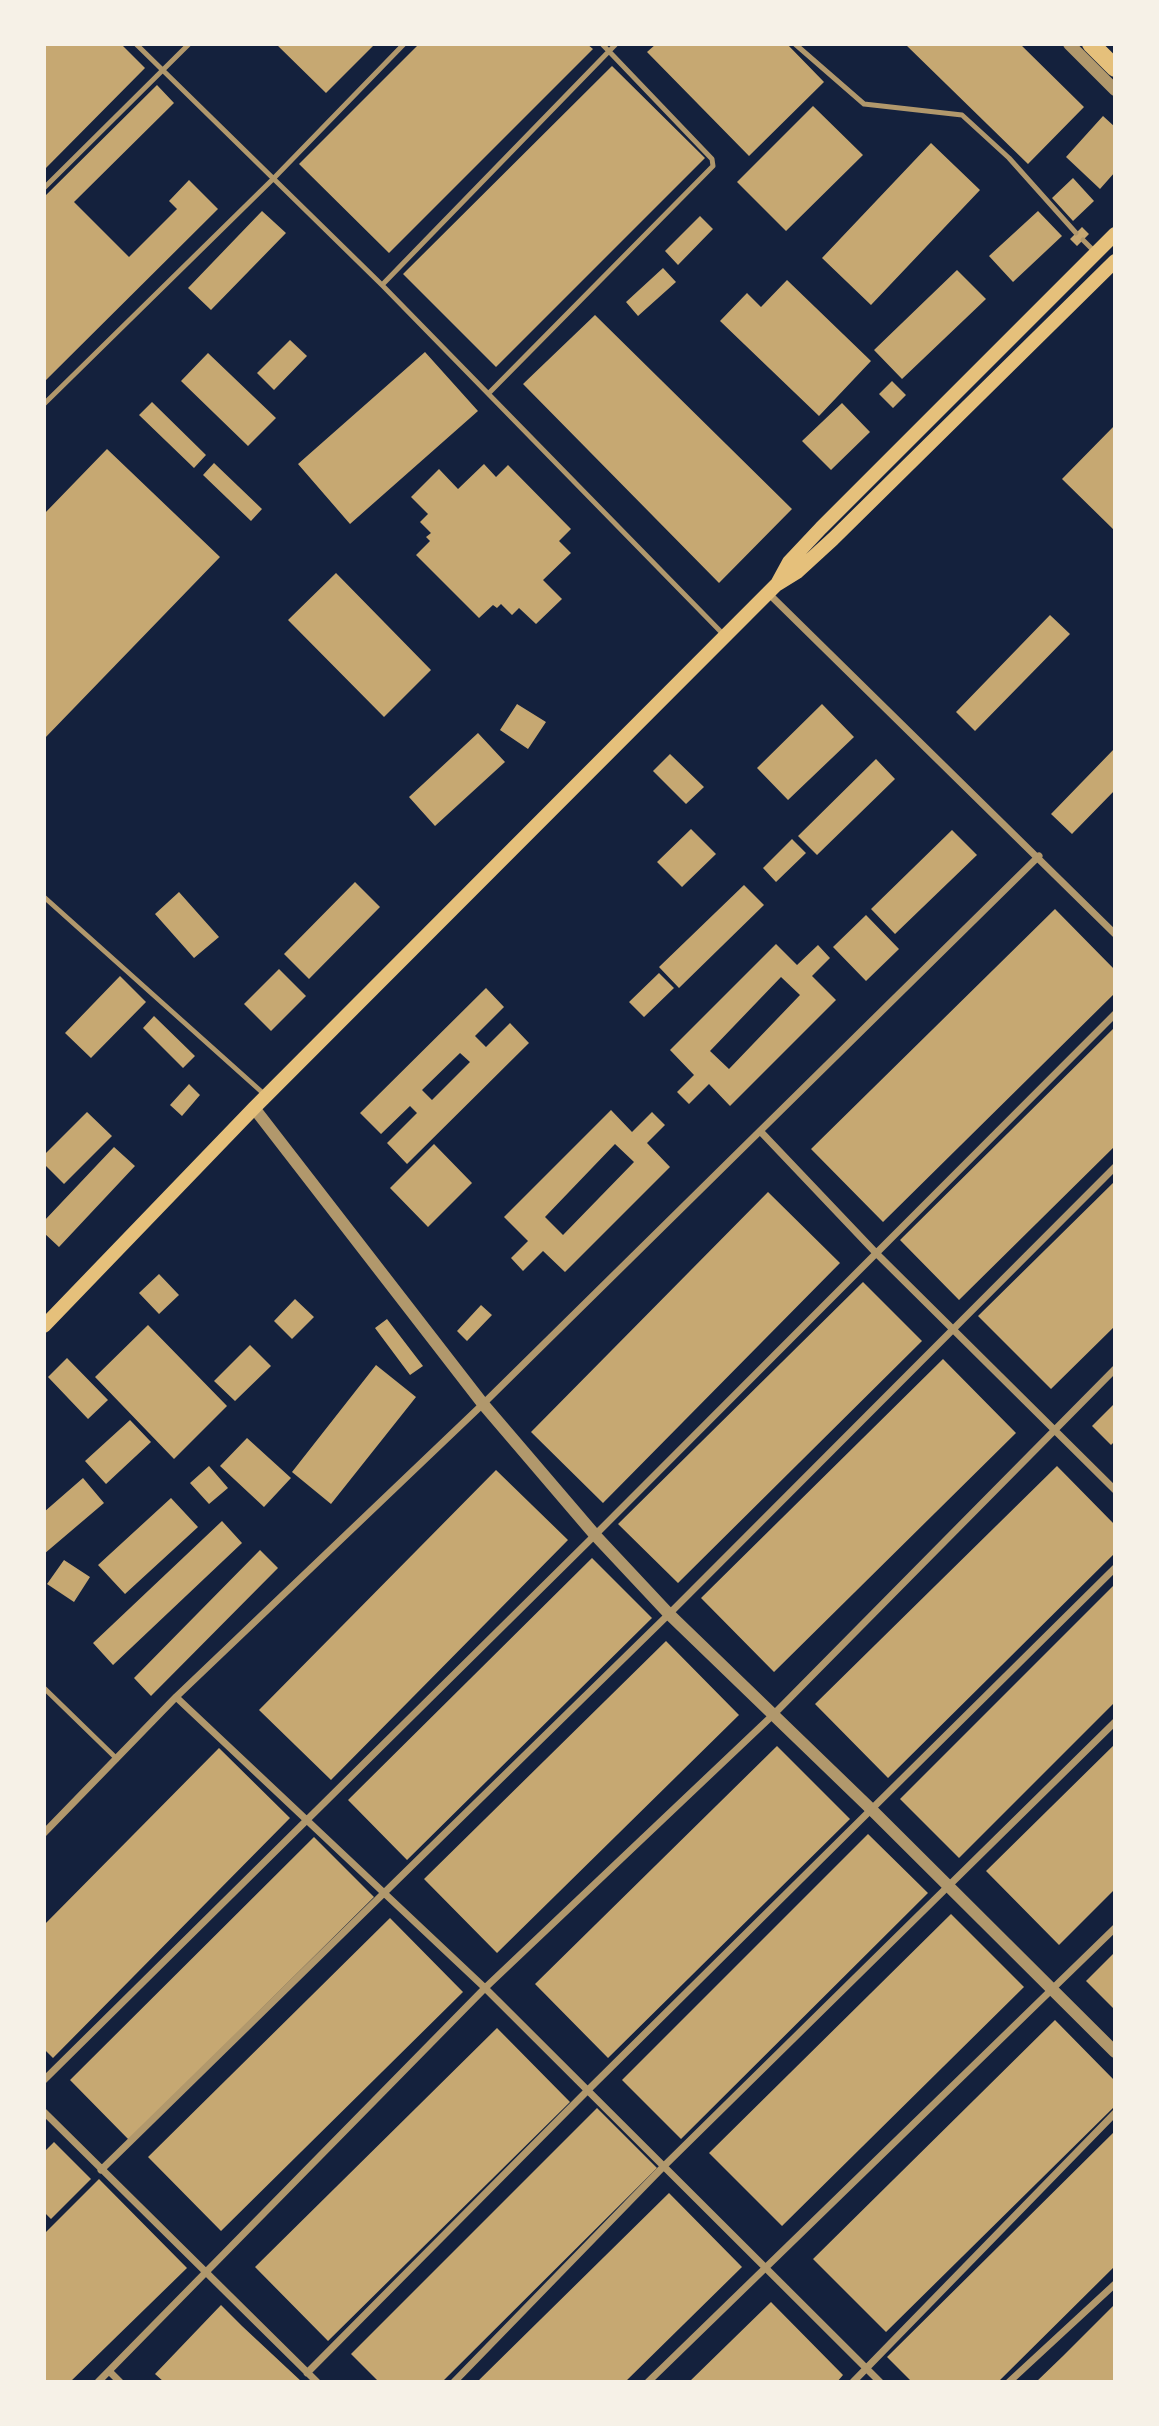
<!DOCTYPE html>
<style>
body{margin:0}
#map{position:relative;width:1159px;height:2426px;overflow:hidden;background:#14213d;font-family:"IBM Plex Sans",sans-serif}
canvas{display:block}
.frame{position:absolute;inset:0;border:46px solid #f6f1e7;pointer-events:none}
</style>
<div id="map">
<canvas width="1159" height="2426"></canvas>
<div class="frame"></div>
</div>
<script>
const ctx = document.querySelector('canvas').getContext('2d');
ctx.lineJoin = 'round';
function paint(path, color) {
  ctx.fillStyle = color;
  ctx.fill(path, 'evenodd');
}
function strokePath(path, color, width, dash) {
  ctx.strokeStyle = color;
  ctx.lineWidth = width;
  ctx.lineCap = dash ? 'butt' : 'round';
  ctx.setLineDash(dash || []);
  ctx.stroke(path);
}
paint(new Path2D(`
 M44 44H121L145 68 44 170Z
 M276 44H375L326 93Z
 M419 44H587L593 49 389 253 299 164Z
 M656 44H787L824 82 749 156 647 52Z
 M905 44H1020L1084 107 1028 164Z
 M612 66 705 158 496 367 403 274Z
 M157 85 174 103 74 202 129 257 177 209 169 201 189 180 218 209 44 382V197Z
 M813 106 863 155 786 231 737 182Z
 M1103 116 1115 127V172L1100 189 1066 157Z
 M931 143 980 190 871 305 822 258Z
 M1073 178 1094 201 1073 221 1052 198Z
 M262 211 286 233 211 310 188 288Z
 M1038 211 1062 236 1013 282 989 256Z
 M700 216 713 229 678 265 665 251Z
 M1082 227 1089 234 1077 246 1070 239Z
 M663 268 676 282 638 316 626 302Z
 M957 270 986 299 902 379 874 350Z
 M787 280 871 361 819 416 720 321 747 293 761 307Z
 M595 315 792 509 719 583 523 384Z
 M290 340 307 356 274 390 257 373Z
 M425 352 478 411 350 524 298 464Z
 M208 353 276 418 248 446 181 381Z
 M892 381 906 395 893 408 879 394Z
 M152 402 206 455 194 468 139 415Z
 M842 403 870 432 831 470 802 441Z
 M1115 425V531L1062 479Z
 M107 449 220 557 44 739V514Z
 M214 463 262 509 251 521 203 475Z
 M484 464 496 477 508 465 571 529 559 541 571 553 543 580 562 599 536 624 519 608 512 615 501 604 497 608 493 605 479 618 416 555 430 541 426 537 431 533 420 522 428 514 411 497 439 469 458 489Z
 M336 573 431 670 384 717 288 620Z
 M1050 615 1070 634 975 731 956 712Z
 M517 704 546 722 528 749 500 730Z
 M822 704 854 737 788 800 757 768Z
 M478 733 505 762 435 826 409 797Z
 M1115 748V790L1072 834 1051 814Z
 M670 754 704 787 686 804 653 771Z
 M876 759 895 779 817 855 798 836Z
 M691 829 716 854 682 887 657 862Z
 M952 830 977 855 895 934 871 909Z
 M792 839 806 853 776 882 763 868Z
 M355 882 380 907 309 979 284 954Z
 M744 885 764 905 679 988 659 967Z
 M179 892 219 937 194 958 155 914Z
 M1055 909 1115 970V993L883 1222 811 1149Z
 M866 915 899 949 866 981 833 947Z
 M776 944 797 965 818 945 830 958 812 976 836 1000 730 1106 709 1084 689 1104 677 1092 694 1075 670 1050ZM781 977 800 995 729 1069 710 1051Z
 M279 969 306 996 271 1031 244 1004Z
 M659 973 674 988 644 1017 629 1002Z
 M120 976 146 1002 91 1058 65 1033Z
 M486 988 504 1007 475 1036 486 1047 510 1023 529 1043 407 1164 387 1143 417 1113 410 1106 381 1134 360 1113ZM460 1053 470 1062 432 1100 422 1090Z
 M154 1016 195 1056 183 1068 143 1028Z
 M1115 1027V1146L959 1300 900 1240Z
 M189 1084 200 1095 182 1116 170 1105Z
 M611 1110 632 1132 652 1112 665 1125 647 1143 670 1167 565 1272 543 1251 523 1271 511 1258 528 1241 504 1217ZM615 1144 634 1162 563 1235 545 1217Z
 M87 1112 112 1136 64 1184 44 1164V1155Z
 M434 1144 472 1183 428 1227 390 1188Z
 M114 1147 135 1166 59 1247 44 1233V1221Z
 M1115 1181V1326L1051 1389 978 1316Z
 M768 1192 840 1263 603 1503 531 1432Z
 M159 1274 179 1295 159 1314 139 1293Z
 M863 1282 922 1341 678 1583 618 1524Z
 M295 1299 314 1317 292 1339 274 1321Z
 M481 1305 492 1315 467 1341 457 1331Z
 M387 1319 423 1366 410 1375 375 1328Z
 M148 1325 227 1406 174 1459 95 1377Z
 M250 1345 271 1366 235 1401 214 1381Z
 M67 1358 108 1400 88 1419 48 1377Z
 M943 1359 1016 1433 774 1672 701 1598Z
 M376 1365 416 1397 331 1504 292 1472Z
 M1115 1403V1441L1111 1445 1092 1426Z
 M130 1420 151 1442 106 1484 85 1461Z
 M247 1438 291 1478 264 1507 220 1466Z
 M209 1466 228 1488 209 1504 190 1483Z
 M1057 1466 1115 1525V1553L888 1778 815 1704Z
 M496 1470 568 1540 331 1780 259 1710Z
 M83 1478 104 1503 44 1554V1512Z
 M171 1498 198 1527 125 1594 98 1565Z
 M222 1521 242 1543 113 1665 93 1643Z
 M260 1550 278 1568 151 1696 134 1678Z
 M592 1558 652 1618 407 1860 348 1800Z
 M64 1560 90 1577 74 1602 47 1584Z
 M1115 1584V1702L959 1858 900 1799Z
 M666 1641 739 1715 497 1953 424 1879Z
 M1115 1744V1889L1059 1945 986 1871Z
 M777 1746 850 1819 608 2058 535 1984Z
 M219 1748 290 1818 53 2058 44 2049V1925Z
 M868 1834 928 1893 681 2139 622 2080Z
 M314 1837 374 1897 129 2140 70 2080Z
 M951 1914 1024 1987 782 2226 709 2153Z
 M390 1918 463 1992 221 2231 148 2157Z
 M1115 1952V2010L1086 1981Z
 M1055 2020 1115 2081V2106L886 2332 813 2259Z
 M497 2028 570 2102 328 2341 255 2267Z
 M597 2108 657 2168 442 2382H379L351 2354Z
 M1115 2131V2266L998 2382H912L887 2357Z
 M54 2142 91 2179 51 2219 44 2212V2152Z
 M99 2179 187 2268 70 2382H44V2234Z
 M669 2193 742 2267 625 2382H477Z
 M771 2302 843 2375 837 2382H689Z
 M1115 2304V2382H1036L1063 2356Z
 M221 2305 242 2326 302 2382H164L155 2374Z`), '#c6a872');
strokePath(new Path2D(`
 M136 44 382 285 724 635
 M795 44 864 104 962 115 1009 158 1076 233
 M44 188 189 44
 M1083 240 1096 253
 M382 285 616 44
 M489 393 713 166 712 159 602 44
 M44 404 274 178 404 44
 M44 897 264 1094
 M44 1688 117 1759`), '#b1986c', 5);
strokePath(new Path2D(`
 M768 593 1115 934
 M761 1132 876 1253 1115 1490
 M176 1697 485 1988 880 2382
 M44 1833 176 1697 483 1404 1039 856
 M44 2080 595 1535 1115 1014
 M44 2112 317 2382
 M101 2170 669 1614 1115 1167
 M109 2371 120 2382
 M307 2373 587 2091 1115 1568
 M98 2382 485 1988 774 1714 1115 1369
 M454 2382 662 2168 1115 1722
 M648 2382 1115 1928
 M853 2382 1115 2113
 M1009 2382 1115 2284`), '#b1986c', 7);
strokePath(new Path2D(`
 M1069 44 1115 90
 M254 1108 483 1404 595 1535 669 1614 873 1811 1115 2052`), '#b1986c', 12);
strokePath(new Path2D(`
 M777 584 789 562 821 528 1115 234
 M44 1326 254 1108 776 585 797 572 833 539 1115 261`), '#e5c07b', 14);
strokePath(new Path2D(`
 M1091 44 1115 68`), '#e5c07b', 18);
</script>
